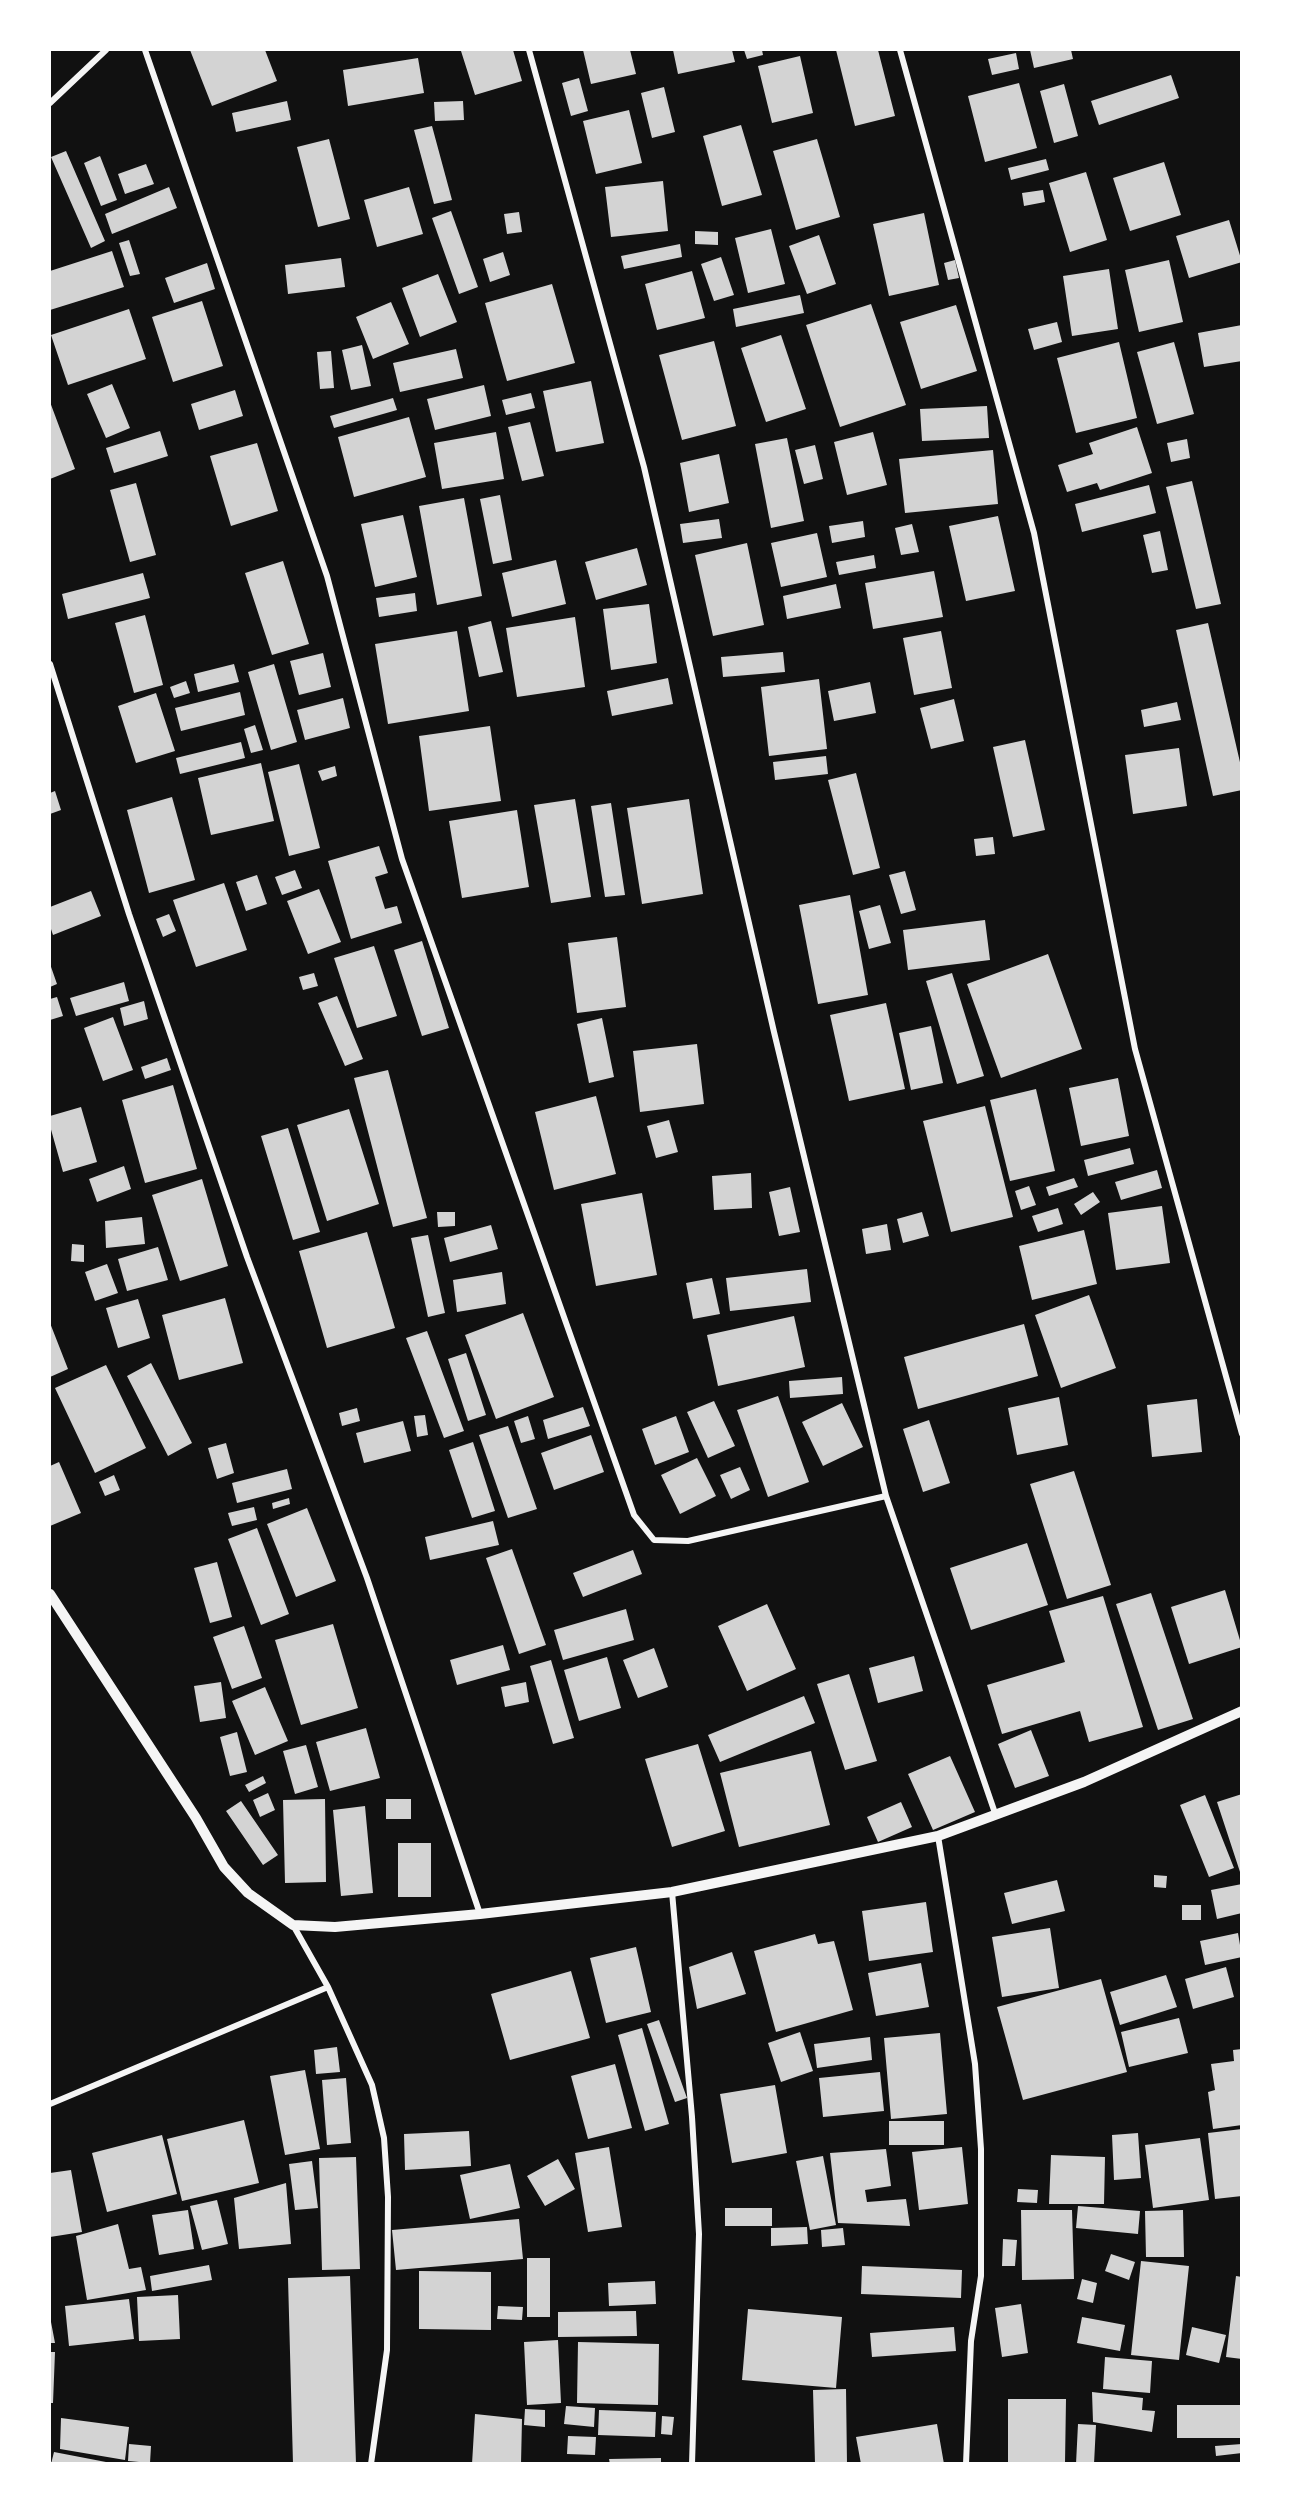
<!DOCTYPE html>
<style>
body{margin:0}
#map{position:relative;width:1291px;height:2513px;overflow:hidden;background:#111;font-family:"Open Sans",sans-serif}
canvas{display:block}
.frame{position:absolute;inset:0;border:51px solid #fff;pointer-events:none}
</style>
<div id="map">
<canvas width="1291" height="2513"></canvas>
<div class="frame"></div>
</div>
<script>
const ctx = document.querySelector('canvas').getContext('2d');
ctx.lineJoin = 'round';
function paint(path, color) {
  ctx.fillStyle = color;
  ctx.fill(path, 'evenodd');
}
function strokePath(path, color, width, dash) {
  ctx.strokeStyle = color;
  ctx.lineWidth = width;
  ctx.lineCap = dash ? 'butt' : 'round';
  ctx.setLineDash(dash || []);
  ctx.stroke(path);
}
paint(new Path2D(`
 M190 50H265L277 81 212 106Z
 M465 50H513L522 81 475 95 461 51Z
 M583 50H630L636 74 591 84Z
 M673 50H732L735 62 678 74Z
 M744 50H762L763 55 747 59Z
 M836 50H878L895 116 855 126Z
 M1030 50H1071L1073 59 1034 68Z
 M1016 53 1019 69 992 75 988 59Z
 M800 56 813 113 772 123 758 66Z
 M418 58 424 93 348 106 343 70Z
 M1171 75 1179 98 1099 125 1091 101Z
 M579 78 588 111 571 116 562 83Z
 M1019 83 1037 148 985 162 968 96Z
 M1064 84 1078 136 1054 143 1040 91Z
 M664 87 675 132 652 138 641 93Z
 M287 101 291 120 236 132 232 113Z
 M463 101 464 120 435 121 434 102Z
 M629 110 642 163 596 174 583 121Z
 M741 125 762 195 722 206 703 136Z
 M432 126 452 200 434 204 414 130Z
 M329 139 350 219 318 227 297 147Z
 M817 139 840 217 796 230 773 151Z
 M66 151 105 241 91 248 51 157Z
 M100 156 117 200 101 206 84 163Z
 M1046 159 1049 170 1011 180 1008 168Z
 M1164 162 1181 215 1130 231 1113 178Z
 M146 164 154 184 125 194 118 174Z
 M1086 172 1107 240 1070 252 1049 183Z
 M663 181 668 231 611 237 605 187Z
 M169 187 177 208 112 234 105 214Z
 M409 187 423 234 377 247 364 200Z
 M1043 190 1045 202 1024 206 1022 193Z
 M451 211 478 287 459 294 432 218Z
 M519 212 522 232 507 234 504 214Z
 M924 213 939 285 889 296 873 224Z
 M1229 220 1242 262 1189 278 1176 236Z
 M771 229 785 284 748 293 735 238Z
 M695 231 718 232V245L695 244Z
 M819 235 836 284 807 294 789 246Z
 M129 240 140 274 130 276 119 243Z
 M680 244 682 257 624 269 621 256Z
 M112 251 124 287 50 310V271Z
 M503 252 510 275 490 282 483 259Z
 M721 257 734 295 714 301 701 264Z
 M341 258 345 287 288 294 285 265Z
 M955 260 959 278 948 280 944 263Z
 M1169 260 1183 322 1139 332 1125 270Z
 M207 263 215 289 174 303 165 278Z
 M1109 269 1118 329 1072 336 1063 276Z
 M692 271 705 318 657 330 645 284Z
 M438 274 457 322 420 337 402 288Z
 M552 284 575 363 507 381 485 303Z
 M800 295 804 313 736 327 733 309Z
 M202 301 223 366 173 382 152 317Z
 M391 302 409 344 373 359 356 317Z
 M871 304 906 405 840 427 806 325Z
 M956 305 977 371 921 389 900 322Z
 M129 309 146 359 68 385 51 335Z
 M1057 322 1062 342 1034 350 1028 329Z
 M1242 325V361L1204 367 1198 333Z
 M781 335 806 409 766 422 741 348Z
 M714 341 736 426 682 440 659 355Z
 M1119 342 1137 418 1076 433 1057 358Z
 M1174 342 1194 414 1157 424 1137 352Z
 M362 345 371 386 351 390 342 350Z
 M456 349 463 378 400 392 393 363Z
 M331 351 334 388 320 389 317 352Z
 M591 381 604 443 556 452 543 391Z
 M112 384 130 428 106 438 87 394Z
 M484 385 491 416 435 430 427 399Z
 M235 390 243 416 199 430 191 404Z
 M531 393 535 408 506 415 502 400Z
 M393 398 397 410 334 428 330 416Z
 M50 402 75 469 50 479Z
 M987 406 989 438 922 441 920 409Z
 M409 417 426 477 354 497 338 437Z
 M530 422 544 476 522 481 508 427Z
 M1137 427 1152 473 1100 490 1097 483 1067 492 1058 465 1093 454 1089 443Z
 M160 431 168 456 114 473 106 448Z
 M496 432 504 479 442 489 434 443Z
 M873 432 887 485 847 495 834 442Z
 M787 438 804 521 771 528 755 444Z
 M1187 439 1190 458 1171 462 1167 443Z
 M257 443 278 511 231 526 210 456Z
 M815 445 823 479 804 484 795 450Z
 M993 450 998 504 905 513 899 459Z
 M719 454 729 503 689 512 680 463Z
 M1192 481 1221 604 1196 609 1166 487Z
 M136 483 156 555 130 562 110 490Z
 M1149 485 1156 513 1082 532 1075 504Z
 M500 495 512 560 493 564 480 499Z
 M464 498 482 596 437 605 419 506Z
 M403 515 417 577 375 587 361 524Z
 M998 516 1015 591 966 601 949 526Z
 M719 519 722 538 683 543 680 524Z
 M863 521 865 537 832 543 829 526Z
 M912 524 919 552 901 555 895 528Z
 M1160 531 1168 570 1152 573 1143 535Z
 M817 533 827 577 781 587 771 543Z
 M747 543 764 625 713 636 695 555Z
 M637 548 647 585 596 600 585 562Z
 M874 555 876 568 839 575 836 562Z
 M556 560 566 604 512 617 502 573Z
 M283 561 309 644 272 655 245 573Z
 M934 571 943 617 873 629 865 583Z
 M143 573 150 598 68 619 62 594Z
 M836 584 841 608 787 619 783 596Z
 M415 593 417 611 379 617 376 598Z
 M649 604 657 663 611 670 603 609Z
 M145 615 163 685 134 693 115 623Z
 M575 617 585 687 517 697 506 628Z
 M491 621 503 672 479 677 468 627Z
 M1208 623 1242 771V790L1213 796 1176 630Z
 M457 631 469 711 388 724 375 644Z
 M941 631 952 688 914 695 903 638Z
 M783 652 785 672 723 677 721 657Z
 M323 653 331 687 299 695 290 661Z
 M234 664 239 682 198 692 194 674Z
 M274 664 297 742 271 750 248 672Z
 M668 678 673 704 612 716 607 691Z
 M819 679 827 749 769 756 761 687Z
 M186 681 190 693 174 698 170 687Z
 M870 682 876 713 834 721 828 691Z
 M240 692 245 715 181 731 175 708Z
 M156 693 175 751 136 763 118 706Z
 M343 698 350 728 305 740 297 710Z
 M954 699 964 741 931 749 920 708Z
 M1177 702 1181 720 1144 727 1141 710Z
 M255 725 263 750 251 753 244 729Z
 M490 726 501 801 429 811 419 736Z
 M1025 740 1045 830 1013 837 993 747Z
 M241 742 245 758 180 774 176 758Z
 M1179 748 1187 806 1133 814 1125 755Z
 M826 756 828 774 775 780 773 762Z
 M261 763 274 821 211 835 198 778Z
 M299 764 320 848 289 856 268 772Z
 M335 766 337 776 322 781 318 771Z
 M856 773 880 868 853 875 828 780Z
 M55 791 61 810 50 814V793Z
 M172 797 195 880 149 893 127 810Z
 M575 799 591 897 551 903 534 805Z
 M689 799 703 894 642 904 627 808Z
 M611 803 625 895 605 897 591 806Z
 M517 810 529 887 462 898 449 821Z
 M993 837 995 854 976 856 974 839Z
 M379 846 388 873 375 877 385 909 397 906 402 923 351 939 328 861Z
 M295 870 302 888 282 895 275 877Z
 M905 871 916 910 901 914 889 875Z
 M257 875 267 904 246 911 236 882Z
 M224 883 247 950 196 967 173 900Z
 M319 889 341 942 308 954 287 901Z
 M91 891 101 916 53 935 50 926V907Z
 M850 895 868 995 818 1004 799 905Z
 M880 905 891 943 869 949 859 911Z
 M169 914 176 931 163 937 156 919Z
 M985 920 990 960 908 970 903 930Z
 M617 937 626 1007 577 1013 568 943Z
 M422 941 449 1028 422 1036 394 950Z
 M374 946 397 1016 357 1028 334 958Z
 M1048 954 1082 1049 1001 1078 967 984Z
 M50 964 57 984 50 987Z
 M314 973 318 986 303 990 299 977Z
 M952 973 984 1076 957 1084 926 981Z
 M124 982 129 1001 76 1016 70 998Z
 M337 996 363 1059 345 1066 318 1003Z
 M57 997 63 1016 50 1020V999Z
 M144 1001 148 1019 124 1026 120 1008Z
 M886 1003 905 1089 849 1101 830 1015Z
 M113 1017 133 1070 103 1081 84 1028Z
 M602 1018 614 1077 589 1083 577 1024Z
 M931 1026 943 1083 911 1090 899 1033Z
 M697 1044 704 1104 640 1112 633 1051Z
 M167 1058 171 1070 145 1079 141 1067Z
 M388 1070 427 1218 393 1227 354 1078Z
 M1118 1078 1129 1136 1081 1146 1069 1088Z
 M173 1085 197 1169 145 1183 122 1100Z
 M1036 1089 1055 1171 1010 1181 990 1100Z
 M596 1096 616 1174 554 1190 535 1112Z
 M985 1106 1013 1217 951 1232 923 1121Z
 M81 1107 97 1162 63 1172 50 1126V1116Z
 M349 1109 379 1204 327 1221 297 1125Z
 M669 1120 678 1152 656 1158 647 1126Z
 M288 1128 320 1232 293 1240 261 1136Z
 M1130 1148 1134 1164 1088 1176 1084 1160Z
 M124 1166 131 1189 97 1202 89 1179Z
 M1157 1170 1162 1188 1121 1200 1115 1182Z
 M751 1173 752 1208 714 1210 712 1176Z
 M1074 1178 1078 1187 1049 1196 1046 1187Z
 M202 1179 228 1266 180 1281 152 1195Z
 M1029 1186 1036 1205 1021 1210 1015 1191Z
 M790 1187 800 1232 779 1236 769 1192Z
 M1093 1192 1100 1202 1081 1215 1074 1204Z
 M642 1193 657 1275 596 1286 581 1204Z
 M1162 1206 1170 1263 1116 1270 1108 1213Z
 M1058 1208 1063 1224 1038 1232 1032 1216Z
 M437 1212H455V1226L438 1227Z
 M922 1212 929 1236 903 1243 897 1219Z
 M142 1217 145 1244 106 1248 105 1221Z
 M887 1224 891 1250 866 1254 862 1229Z
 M491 1225 498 1249 450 1262 444 1238Z
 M1084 1230 1097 1284 1032 1300 1019 1246Z
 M367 1232 395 1328 327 1348 299 1251Z
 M428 1235 445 1313 428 1317 411 1238Z
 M72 1244 84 1245V1262L71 1261Z
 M158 1247 168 1280 127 1291 118 1259Z
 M107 1264 118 1293 95 1301 85 1272Z
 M807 1269 811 1302 730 1311 726 1278Z
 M502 1272 506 1304 457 1312 453 1280Z
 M712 1278 720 1314 693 1319 686 1283Z
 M1089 1295 1116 1368 1061 1388 1035 1315Z
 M225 1298 243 1363 179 1380 162 1315Z
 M138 1299 150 1338 118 1348 106 1308Z
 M523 1313 554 1397 496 1419 465 1335Z
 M794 1316 805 1367 718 1386 707 1335Z
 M50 1323 68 1369 50 1377Z
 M1024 1324 1038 1376 918 1409 904 1357Z
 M427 1331 464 1431 444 1438 406 1338Z
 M466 1353 486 1415 468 1421 448 1359Z
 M151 1363 192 1443 168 1456 127 1376Z
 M106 1365 146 1448 95 1473 55 1388Z
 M842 1377 843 1394 790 1398 789 1381Z
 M778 1396 809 1482 768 1497 737 1410Z
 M1059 1397 1068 1445 1017 1455 1008 1408Z
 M1197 1399 1202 1452 1152 1457 1147 1405Z
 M714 1401 735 1446 708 1458 687 1412Z
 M842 1403 863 1447 823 1466 802 1422Z
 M583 1407 590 1426 548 1439 543 1420Z
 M357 1408 360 1421 342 1426 339 1413Z
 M425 1415 428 1435 417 1437 414 1416Z
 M528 1416 535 1439 521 1443 514 1421Z
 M676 1416 689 1452 655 1465 642 1429Z
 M929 1420 950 1483 923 1492 903 1429Z
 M403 1421 411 1451 364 1463 356 1433Z
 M508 1426 537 1509 508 1518 479 1435Z
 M591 1435 604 1472 554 1490 541 1453Z
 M473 1442 495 1511 472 1518 449 1450Z
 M226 1443 234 1473 217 1479 208 1448Z
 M697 1458 716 1496 680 1514 661 1475Z
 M59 1462 81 1513 50 1526V1466Z
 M740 1467 750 1490 731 1499 720 1475Z
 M287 1469 292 1489 237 1503 232 1483Z
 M1074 1471 1111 1585 1067 1599 1030 1484Z
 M114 1475 120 1490 105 1496 99 1482Z
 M289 1498 290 1504 273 1509 272 1503Z
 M254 1507 257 1520 232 1526 228 1513Z
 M307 1508 336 1581 296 1597 267 1524Z
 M493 1521 499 1545 430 1560 425 1537Z
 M257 1528 289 1614 261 1625 228 1539Z
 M1027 1543 1048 1605 971 1630 950 1568Z
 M512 1549 546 1645 519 1654 486 1558Z
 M633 1550 642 1574 583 1597 573 1573Z
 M217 1562 232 1617 210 1623 194 1568Z
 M1225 1590 1242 1647 1189 1664 1171 1607Z
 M1151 1593 1193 1719 1158 1730 1116 1604Z
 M1103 1596 1143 1727 1089 1742 1080 1711 1002 1734 987 1685 1065 1662 1049 1611Z
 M767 1604 796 1669 747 1691 718 1626Z
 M626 1609 634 1640 563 1660 554 1630Z
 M333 1624 358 1708 301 1725 275 1640Z
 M244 1626 262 1678 232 1689 213 1637Z
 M503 1645 510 1670 457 1685 450 1660Z
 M654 1648 668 1687 638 1698 623 1660Z
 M914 1656 923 1691 878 1703 869 1668Z
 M607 1657 621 1708 579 1721 564 1670Z
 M551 1660 574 1738 553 1744 530 1666Z
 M849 1674 877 1761 845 1770 817 1684Z
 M221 1682 226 1718 200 1722 194 1686Z
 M526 1682 529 1702 505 1707 501 1687Z
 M265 1687 288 1741 255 1755 232 1701Z
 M804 1696 815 1723 720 1762 708 1735Z
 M366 1728 380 1778 330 1791 316 1742Z
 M1031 1730 1049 1776 1015 1788 998 1744Z
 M237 1732 247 1772 230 1776 220 1737Z
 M698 1744 725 1831 672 1847 645 1759Z
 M306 1745 318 1787 295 1794 283 1751Z
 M811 1751 830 1825 739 1847 720 1773Z
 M950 1756 975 1812 933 1830 908 1774Z
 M263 1776 266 1783 249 1792 245 1785Z
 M268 1793 275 1810 260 1817 253 1800Z
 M1242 1794V1875H1241L1217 1802Z
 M1205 1795 1234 1868 1209 1877 1180 1805Z
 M325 1799 326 1882 285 1883 283 1800Z
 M386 1799H411V1819H386Z
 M241 1801 278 1855 263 1865 226 1811Z
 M901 1802 912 1827 878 1842 867 1817Z
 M365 1806 373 1893 341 1896 333 1810Z
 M398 1843H431V1897H398Z
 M1154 1875 1167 1876 1166 1888 1154 1887Z
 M1057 1880 1065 1911 1012 1924 1004 1893Z
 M1242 1884V1913L1217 1919 1211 1890Z
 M926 1902 933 1952 869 1961 862 1911Z
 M1182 1905H1201V1920H1182Z
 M1050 1928 1059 1988 1002 1997 992 1937Z
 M1238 1933 1242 1957 1205 1965 1200 1941Z
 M815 1934 818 1944 834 1941 853 2010 776 2032 754 1951Z
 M636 1947 651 2012 606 2023 590 1958Z
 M732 1952 746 1994 697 2009 689 1967Z
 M921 1963 929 2007 876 2016 868 1973Z
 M1226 1967 1234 1997 1193 2009 1185 1979Z
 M571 1971 590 2038 510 2060 491 1994Z
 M1166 1975 1177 2007 1120 2025 1110 1992Z
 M1101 1979 1127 2072 1023 2100 997 2007Z
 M1179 2018 1188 2053 1129 2067 1121 2032Z
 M659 2020 687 2098 675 2102 647 2024Z
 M642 2028 669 2124 645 2131 618 2035Z
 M800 2032 813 2071 781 2082 768 2043Z
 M940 2033 947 2114 891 2119 884 2038Z
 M870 2037 872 2060 817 2068 814 2044Z
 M337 2047 340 2072 316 2074 314 2050Z
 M1242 2049V2125L1213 2129 1208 2092 1215 2090 1211 2064 1234 2061 1233 2050Z
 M615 2064 632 2128 588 2139 571 2076Z
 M305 2070 320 2149 285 2155 270 2076Z
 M880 2072 884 2111 823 2117 819 2078Z
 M346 2078 351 2143 327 2145 322 2080Z
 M775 2085 787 2153 732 2163 720 2094Z
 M244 2120 259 2183 182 2201 167 2139Z
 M889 2121H944V2145H889Z
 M1242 2129V2196L1215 2199 1208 2133Z
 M469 2131 471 2166 405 2170 404 2134Z
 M1138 2133 1141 2178 1114 2180 1112 2135Z
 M162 2135 177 2194 107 2212 92 2153Z
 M1200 2138 1209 2200 1153 2208 1145 2145Z
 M609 2147 622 2227 588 2232 575 2153Z
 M962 2147 968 2204 919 2210 912 2152Z
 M886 2149 891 2186 865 2190 867 2202 906 2199 910 2226 838 2223 830 2153Z
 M1051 2155 1105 2157 1104 2204H1049Z
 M823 2156 836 2225 810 2230 796 2161Z
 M356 2157 360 2269 322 2270 319 2158Z
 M558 2159 575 2189 545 2206 527 2176Z
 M312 2161 318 2208 295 2210 289 2164Z
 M510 2164 520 2208 470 2219 460 2175Z
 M71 2170 82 2232 50 2237V2173Z
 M286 2183 291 2244 239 2249 234 2198Z
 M1018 2189 1038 2190 1037 2203 1017 2202Z
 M217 2200 228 2244 202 2250 190 2206Z
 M1078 2206 1140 2211 1138 2234 1076 2228Z
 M725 2208H772V2226H725Z
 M188 2210 194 2249 159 2255 152 2215Z
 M1021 2210H1072L1074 2279 1022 2280Z
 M1183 2210 1184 2257H1146L1145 2211Z
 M519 2219 523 2259 396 2270 392 2230Z
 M118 2224 129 2269 141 2267 146 2290 87 2300 76 2236Z
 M807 2227 808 2244 771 2246V2228Z
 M843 2228 845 2245 822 2247 821 2230Z
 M1003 2239 1017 2240 1015 2266H1002Z
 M1111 2254 1135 2262 1129 2280 1105 2271Z
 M527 2258H550V2317H527Z
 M1141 2261 1189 2266 1179 2360 1131 2355Z
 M209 2265 212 2280 152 2291 150 2276Z
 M862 2266 962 2270 961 2298 861 2294Z
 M419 2271 491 2272V2330L419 2329Z
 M350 2276 356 2464H293L288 2278Z
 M1236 2276 1242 2277V2359L1226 2357Z
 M1082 2279 1097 2283 1093 2303 1077 2299Z
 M655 2281 656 2304 609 2306 608 2283Z
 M178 2295 180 2339 139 2341 137 2297Z
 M129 2299 134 2339 69 2346 65 2306Z
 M1021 2304 1028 2353 1002 2357 995 2308Z
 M498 2306 523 2307 522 2320 497 2319Z
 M748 2309 842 2317 836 2388 742 2380Z
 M636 2311 637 2336 558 2337V2312Z
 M1082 2317 1125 2325 1120 2351 1077 2343Z
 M50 2322H51L55 2343H50Z
 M954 2327 956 2351 872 2357 870 2333Z
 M1192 2327 1226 2335 1219 2363 1186 2355Z
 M558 2340 561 2403 527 2405 524 2342Z
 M578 2342 659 2344 658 2405 577 2403Z
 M50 2352H55L53 2403H50Z
 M1105 2357 1152 2361 1150 2393 1103 2389Z
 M846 2389 847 2464H815L813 2390Z
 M1092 2392 1143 2398 1142 2410 1155 2411 1152 2432 1093 2422Z
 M1008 2399H1066L1065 2463H1008Z
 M1177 2405H1242V2438H1177Z
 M566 2406 595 2408 594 2427 564 2424Z
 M525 2409 545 2410V2427L524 2425Z
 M599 2410 656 2412 655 2437 598 2435Z
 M475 2414 522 2419 521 2464H472Z
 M662 2416 674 2417 672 2435 661 2434Z
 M61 2418 129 2427 125 2460 60 2449Z
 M937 2424 944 2464H861L856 2437Z
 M1078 2424 1096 2425 1094 2464H1076Z
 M568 2436 596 2437 595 2455 567 2454Z
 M129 2444 151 2446 150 2463 128 2461Z
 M1242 2444V2453L1216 2456 1215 2446Z
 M54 2452 106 2462V2464H51Z
 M661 2458V2464H610L609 2459Z`), '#d3d3d3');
strokePath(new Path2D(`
 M145 50 327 576 402 859 634 1515 654 1540 688 1541 886 1496
 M529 50 644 467 774 1032 886 1496 996 1816
 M900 50 1034 533 1135 1049 1242 1434
 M50 103 106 50
 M50 664 129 914 247 1257 367 1578 480 1914
 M938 1836 975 2064 981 2149V2276L971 2341 966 2464
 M672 1892 692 2117 699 2234 692 2464
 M293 1925 328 1987 372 2085 384 2138 388 2197 387 2350 371 2464
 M50 2104 328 1987`), '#f5f5f5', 6);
strokePath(new Path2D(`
 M50 1594 196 1818 224 1867 248 1893 293 1925 335 1927 480 1914 672 1892 938 1836 1084 1782 1242 1711`), '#f5f5f5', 10);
</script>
